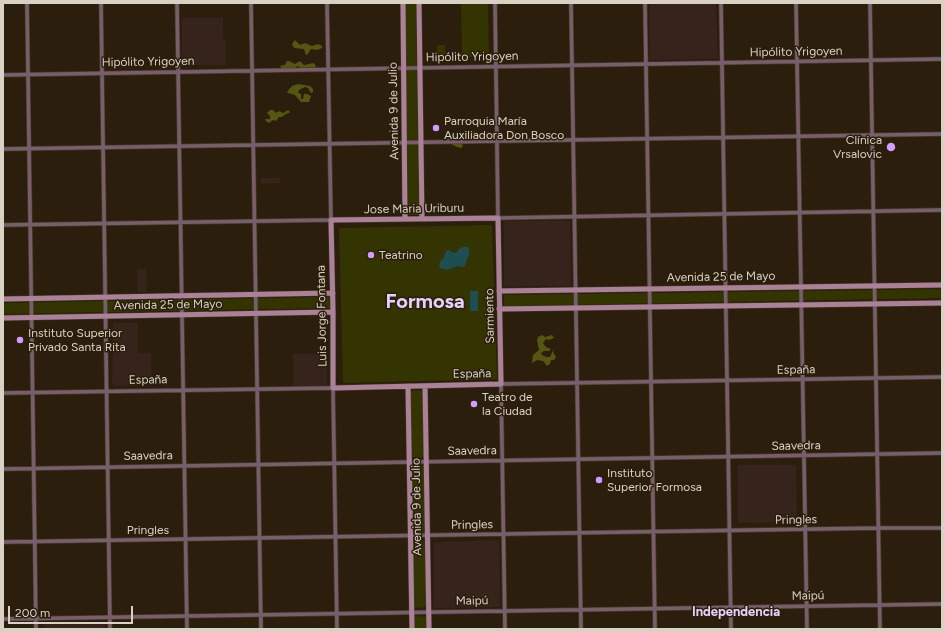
<!DOCTYPE html>
<meta charset="utf-8">
<style>
body{margin:0}
#map{position:relative;width:945px;height:632px;overflow:hidden;background:#2b1e0c;font-family:Figtree,sans-serif}
canvas{display:block}
.frame{position:absolute;inset:0;border:4px solid #dad1c5;pointer-events:none}
.scale{position:absolute;left:8px;top:606px;width:125px;height:18px;box-sizing:border-box;border:2px solid #dad1c5;border-top:0;padding-left:5px;font-size:12px;line-height:14px;white-space:nowrap;color:#dad1c5;-webkit-text-stroke:3px #2b1e0c;paint-order:stroke}
</style>
<div id="map">
<canvas width="945" height="632"></canvas>
<div class="frame"></div>
<div class="scale">200 m</div>
</div>
<script>
const ctx = document.querySelector('canvas').getContext('2d');
ctx.lineJoin = 'round';
function paint(path, color) {
  ctx.fillStyle = color;
  ctx.fill(path, 'evenodd');
}
function strokePath(path, color, width, dash) {
  ctx.strokeStyle = color;
  ctx.lineWidth = width;
  ctx.lineCap = dash ? 'butt' : 'round';
  ctx.setLineDash(dash || []);
  ctx.stroke(path);
}
function label(font, color, halo, rows, align = 'center') {
  ctx.font = font + ' Figtree,sans-serif';
  ctx.lineWidth = 3;
  ctx.setLineDash([]);
  ctx.textBaseline = 'middle';
  ctx.strokeStyle = halo;
  ctx.fillStyle = color;
  for (const [text, x, y, turn = 0] of rows) {
    ctx.save();
    ctx.translate(x, y);
    ctx.rotate((+turn || 0) * Math.PI / 180);
    ctx.textAlign = isNaN(turn) ? turn : align;
    if (halo) ctx.strokeText(text, 0, 0);
    ctx.fillText(text, 0, 0);
    ctx.restore();
  }
}
paint(new Path2D(`
 M649 3H716L718 59 650 60Z
 M182 18H223V39L226 40V65H182Z
 M261 178H281L280 183 261 184Z
 M504 221H570L571 286H504Z
 M137 269H146L147 292H138Z
 M114 323H138V353H151L152 385 115 386 112 383 113 325Z
 M293 354H327V386H293Z
 M738 465H796L797 522 738 523Z
 M499 540 500 607 434 608V542Z
 M103 623 106 626V629H42L44 624Z`), '#35231c');
paint(new Path2D(`
 M405 3H416L419 215H408Z
 M488 3 489 57H462L461 4Z
 M437 45H445L446 60 437 61Z
 M492 225 497 379 343 383 339 228Z
 M942 289V298L504 306V295Z
 M329 297 330 308 3 314V303Z
 M414 390 423 391 425 455 421 458 411 457 410 394 411 391Z
 M415 465 424 466 426 530 422 533 413 532 411 469 413 466Z
 M413 541H423L425 542 427 605 423 608 413 607 412 544Z
 M417 616 426 617 428 629H414L413 620 415 617Z`), '#333401');
paint(new Path2D(`
 M295 40 300 45 305 43 312 46 318 44 322 46V48L317 50 311 49 307 55H306L304 49 294 48 292 44Z
 M287 61H289L295 64 300 61 304 65 314 63 316 66 314 68H306L303 70 298 66 291 71 286 68 282 69 280 66 285 65Z
 M298 84 310 86 313 89V92L311 93 308 88 305 87 299 90 298 93 301 94V99H303L304 94H307L311 96 309 102H301L295 95 288 93 287 92 292 86Z
 M270 110H273L276 113 279 111 283 113 288 110 290 112 289 113 286 114 282 117H279L276 121 273 120 269 123 266 121 265 119H270V116L267 113Z
 M473 131 481 134 486 133 493 140 461 142 463 146 461 148C456 147 449 144 447 139L453 136 465 138Z
 M542 335 545 337 552 335 554 338 549 340 546 339 543 343 546 347 551 349 549 351H544L541 353 542 355 546 357H550L554 348 553 352 556 357 554 360H551L550 364 547 366 543 361 537 360 532 363 533 355 539 350 537 340 538 337Z`), '#555612');
paint(new Path2D(`
 M464 247H468C471 252 469 257 466 261L465 266 462 267 457 266 448 270 439 268 440 261 443 259 446 251 449 250 454 253 457 252 460 248Z
 M470 291H478V311H470Z`), '#1e4e50');
const street = new Path2D(`
 M27 3 36 629
 M101 3 110 629
 M177 3 187 629
 M251 3 261 629
 M495 3 498 218 942 210
 M571 3 581 629
 M645 3 655 629
 M721 3 731 629
 M796 3 807 629
 M870 3 880 629
 M3 75 942 59
 M3 149 942 134
 M3 225 331 220 327 3
 M3 393 333 388 337 629
 M3 469 942 453
 M3 542 879 528H942
 M3 619 942 604
 M505 629 501 384 942 377`);
const secondary = new Path2D(`
 M403 3 405 219
 M419 3 422 219
 M498 218 501 384 333 388V312L331 220Z
 M499 291 942 285
 M3 299 333 293
 M499 309 942 303
 M3 318 333 312
 M408 386 412 629
 M425 386 429 629`);
strokePath(street, '#473b2a', 5);
strokePath(secondary, '#473b2a', 6);
strokePath(street, '#785e6b', 3.5);
strokePath(secondary, '#aa8196', 5);
for (const [x, y, r, color] of [
 [436,128,4,"#d29dfd"],
 [891,147,5,"#d29dfd"],
 [371,255,4,"#d29dfd"],
 [20,340,4,"#d29dfd"],
 [474,404,4,"#d29dfd"],
 [599,480,4,"#d29dfd"]
]) {
  const dot = new Path2D();
  dot.arc(x, y, r, 0, 2 * Math.PI);
  ctx.fillStyle = color;
  ctx.fill(dot);
  strokePath(dot, '#2b1e0c', 1.5);
}
label('12px', '#dad1c5', '#2b1e0c', [
 ["Hipólito Yrigoyen",796,52,-1],
 ["Hipólito Yrigoyen",472,57,-1],
 ["Hipólito Yrigoyen",148,62,-1],
 ["Avenida 9 de Julio",394,111,-91],
 ["Jose Maria Uriburu",414,209,-1],
 ["Avenida 25 de Mayo",721,277,-1],
 ["Avenida 25 de Mayo",168,305,-1],
 ["Luis Jorge Fontana",322,316,-91],
 ["Sarmiento",490,316,-91],
 ["España",796,370,-1],
 ["España",472,374,-1],
 ["España",148,380,-1],
 ["Saavedra",796,446,-1],
 ["Saavedra",472,451,-1],
 ["Saavedra",148,456,-1],
 ["Avenida 9 de Julio",417,507,-91],
 ["Pringles",796,520,-1],
 ["Pringles",472,525,-1],
 ["Pringles",148,530],
 ["Maipú",808,596,-1],
 ["Maipú",472,601,-1]
]);
label('12px', '#dad1c5', '#2b1e0c', [
 ["Parroquia María",444,121],
 ["Auxiliadora Don Bosco",444,135],
 ["Clínica",882,140,"right"],
 ["Vrsalovic",882,154,"right"],
 ["Teatrino",379,255],
 ["Instituto Superior",28,333],
 ["Privado Santa Rita",28,347],
 ["Teatro de",482,397],
 ["la Ciudad",482,411],
 ["Instituto",607,473],
 ["Superior Formosa",607,487]
], 'left');
label('bold 13px', '#e6d1fa', '#2b1e0c', [
 ["Independencia",736,612]
]);
label('bold 20px', '#e6d1fa', '#2b1e0c', [
 ["Formosa",425,302]
]);
</script>
